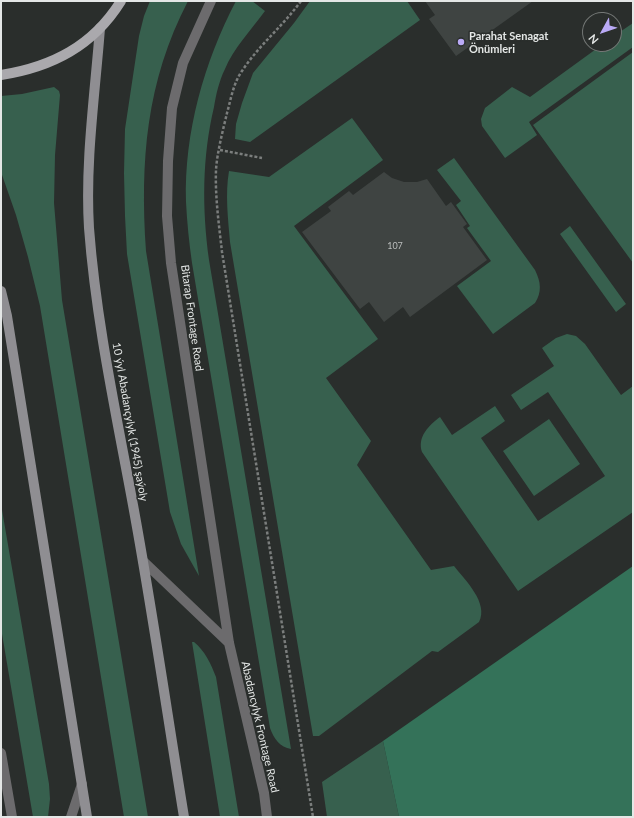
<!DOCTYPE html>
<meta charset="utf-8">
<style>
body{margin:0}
#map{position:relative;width:634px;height:818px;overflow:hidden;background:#2a2e2c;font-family:Lato,sans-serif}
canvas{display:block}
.frame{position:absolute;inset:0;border:2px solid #e4e7e6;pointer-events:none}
.north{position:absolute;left:582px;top:12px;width:40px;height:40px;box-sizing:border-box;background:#2a2e2c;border:1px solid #747876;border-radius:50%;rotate:230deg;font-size:11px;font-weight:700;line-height:16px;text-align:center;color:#e4e7e6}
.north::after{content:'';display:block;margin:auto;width:14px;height:18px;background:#baaaf6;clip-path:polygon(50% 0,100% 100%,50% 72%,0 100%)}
</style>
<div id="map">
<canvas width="634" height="818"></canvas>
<div class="frame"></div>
<div class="north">N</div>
</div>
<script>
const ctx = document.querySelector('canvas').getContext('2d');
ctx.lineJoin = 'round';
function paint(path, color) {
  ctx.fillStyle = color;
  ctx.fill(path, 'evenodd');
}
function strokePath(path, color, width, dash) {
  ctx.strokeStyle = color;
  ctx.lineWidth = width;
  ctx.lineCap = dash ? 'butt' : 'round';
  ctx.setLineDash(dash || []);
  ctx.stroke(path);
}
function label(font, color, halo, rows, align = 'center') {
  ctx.font = font + ' Lato,sans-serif';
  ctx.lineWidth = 3;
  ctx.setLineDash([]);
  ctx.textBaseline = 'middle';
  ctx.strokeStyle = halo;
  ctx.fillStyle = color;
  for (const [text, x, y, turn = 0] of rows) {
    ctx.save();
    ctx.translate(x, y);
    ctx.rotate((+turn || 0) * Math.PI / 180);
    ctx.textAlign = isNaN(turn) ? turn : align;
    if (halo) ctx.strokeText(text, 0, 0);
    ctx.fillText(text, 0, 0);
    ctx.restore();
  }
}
paint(new Path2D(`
 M150 1H188C146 82 140 161 146 251L199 576 181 544 170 512 127 254 125 216 124 173 125 129 139 36 144 16Z
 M236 1H252L265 11C252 29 233 49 225 69 219 81 216 95 214 107 202 158 202 208 209 260L291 749C280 747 274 739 270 728L192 263C189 242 187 222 186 202 184 133 204 62 236 1Z
 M310 1H407L420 20 250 142 235 139 236 124 242 103 253 73 294 23Z
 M633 23V47L529 122 537 135 505 158 482 126 481 119 485 108 512 87 530 97 603 44H614V36Z
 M633 52V263L533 125Z
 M54 87 59 91 60 95 55 155 54 203 62 300 148 817H124L40 306 28 257 16 215 1 172V96L22 94Z
 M352 118 383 160 294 226 378 339 326 378 371 441 357 465 431 570 454 566C465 580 489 603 479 622L438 652 432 651 319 736H313L230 242C228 219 225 194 229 171L269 177Z
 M454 158 535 270C541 282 542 292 535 303L493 334 457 286 491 261 467 228 470 226 456 205 461 201 437 170Z
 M570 226 626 304 616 312 560 234Z
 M567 334 576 336 585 344 621 395 633 386V512L518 591 422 452C417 437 429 425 440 417L452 435 495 406 505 421 481 438 538 521 605 476 548 392 521 410 511 395 554 366 542 348 556 338Z
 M549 419 580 464 534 496 503 451Z
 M1 504 49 784 50 799 48 817H33L1 628Z
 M192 642H194C205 651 211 664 216 677L239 817H220Z
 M383 741 399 817H327L322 782Z`), '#37604e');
paint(new Path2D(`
 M633 566V817H399L383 741Z`), '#347259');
paint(new Path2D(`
 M425 1H533L456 56 429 19 435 15Z
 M384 172 392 178 404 182H417L427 179 446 206 451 202 467 224 463 227 487 260 410 317 403 307 384 322 369 302 360 309 302 232 331 211 328 207 349 191 353 195Z`), '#3f4442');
strokePath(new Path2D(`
 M301 1C283 26 259 45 242 71 233 84 231 99 227 113 223 130 217 153 216 170 215 197 219 225 222 252L313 817
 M220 150 262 158`), '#7b7e7d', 2.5, [3, 2]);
strokePath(new Path2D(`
 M211 1 183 63 172 108 168 161 167 216 171 263 229 643 264 793 267 817
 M143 561 229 643
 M1 753 12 817
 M71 817 82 784`), '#6c6b6d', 10);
strokePath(new Path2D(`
 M100 28C95 94 85 162 89 228 96 321 116 413 133 505 152 608 167 713 184 817
 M1 291 7 316 87 817`), '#8f8e92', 10);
strokePath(new Path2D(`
 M1 75C52 67 93 46 121 1`), '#aaa9ad', 10);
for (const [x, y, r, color] of [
 [461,42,4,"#baaaf6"]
]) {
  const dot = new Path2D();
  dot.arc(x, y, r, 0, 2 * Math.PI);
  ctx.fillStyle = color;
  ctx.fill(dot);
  strokePath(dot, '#2a2e2c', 1.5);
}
label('9px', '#bbbebd', null, [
 ["107",395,246]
]);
label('bold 11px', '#e4e7e6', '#2a2e2c', [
 ["Parahat Senagat",469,36],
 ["Önümleri",469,49]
], 'left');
label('11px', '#e4e7e6', '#2a2e2c', [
 ["Bitarap Frontage Road",192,318,82],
 ["10 ýyl Abadançylyk (1945) şaýoly",130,422,80],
 ["Abadancylyk Frontage Road",260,727,77]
]);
</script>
